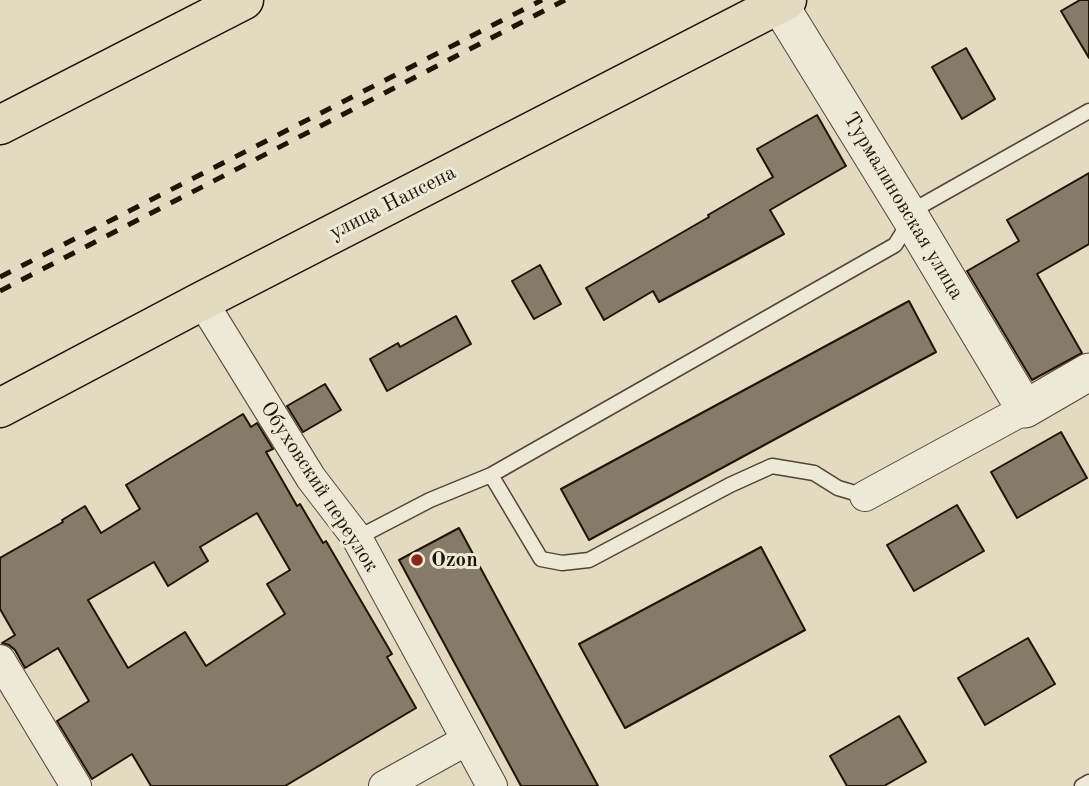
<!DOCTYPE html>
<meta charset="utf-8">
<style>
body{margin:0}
canvas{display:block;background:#e3dbc1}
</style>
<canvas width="1089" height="786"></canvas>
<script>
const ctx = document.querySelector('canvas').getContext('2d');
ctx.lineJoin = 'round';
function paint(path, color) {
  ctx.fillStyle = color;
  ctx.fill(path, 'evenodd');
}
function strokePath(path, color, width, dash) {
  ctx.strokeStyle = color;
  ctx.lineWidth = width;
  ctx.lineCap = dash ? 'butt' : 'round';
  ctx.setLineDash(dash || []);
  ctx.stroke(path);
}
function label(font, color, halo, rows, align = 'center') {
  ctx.font = font + ' "Old Standard TT",serif';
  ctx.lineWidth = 6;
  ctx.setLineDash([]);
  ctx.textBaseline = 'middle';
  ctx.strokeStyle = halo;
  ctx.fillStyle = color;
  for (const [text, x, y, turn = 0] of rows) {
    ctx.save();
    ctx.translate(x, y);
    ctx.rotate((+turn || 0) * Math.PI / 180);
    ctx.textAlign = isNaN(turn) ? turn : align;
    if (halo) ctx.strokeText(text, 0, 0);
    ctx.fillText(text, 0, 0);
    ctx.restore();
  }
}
const building = new Path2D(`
 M1080 0H1089V58L1061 11Z
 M966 48 995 99 962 119 932 67Z
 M817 115 846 166 770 210 784 234 659 302 653 291 604 320 586 288 709 217 708 215 773 177 757 149Z
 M1089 173V244L1037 274 1082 353 1032 380 967 271 1019 241 1007 220Z
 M540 265 561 304 534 319 512 281Z
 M909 301 936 352 589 540 561 489Z
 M456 316 471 344 387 391 370 359 398 343 400 347Z
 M325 384 341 410 303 432 287 406Z
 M243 414 251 427 257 423 273 449 266 452 297 506 300 504 323 543 326 541 392 654 387 657 416 708 285 786H151L132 754 92 779 57 721 89 701 58 648 25 668 15 650 9 645 2 643 15 635 0 609V558L63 522 62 520 85 506 101 533 140 509 126 485ZM257 513 290 570 267 584 285 614 206 666 185 632 128 668 88 600 154 562 168 586 208 561 200 547Z
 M1061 432 1087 478 1017 518 991 472Z
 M957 505 984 551 914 591 887 545Z
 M459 528 598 786H521L399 560Z
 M761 547 805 630 625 728 579 644Z
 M1028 638 1055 684 985 725 958 678Z
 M899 716 926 762 884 786H847L830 756Z`);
paint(building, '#857b66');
strokePath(building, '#201404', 2);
const service = new Path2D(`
 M491 475 895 245 919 207 1089 111
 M357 538 430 500 491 475 541 559 562 563 589 560 730 485 772 466 814 473 838 488 865 496
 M1082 786 1089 782`);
const minor = new Path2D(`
 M202 301 311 478 357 538 492 786
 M865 496 1025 409
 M0 660 76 786
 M384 786 467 740`);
const tertiary = new Path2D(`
 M779 4 912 220 1025 409 1089 372`);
const primary = new Path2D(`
 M0 125 244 0
 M0 408 202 301 787 0`);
strokePath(service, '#514633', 17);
strokePath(minor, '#514633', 32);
strokePath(tertiary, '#514633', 39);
strokePath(primary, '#201404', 41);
strokePath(service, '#ede8d7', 14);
strokePath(minor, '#ede8d7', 30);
strokePath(tertiary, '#ede8d7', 37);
strokePath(primary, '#e3dbc1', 38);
strokePath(new Path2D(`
 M0 277 542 0
 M0 291 565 0`), '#201404', 5, [12, 12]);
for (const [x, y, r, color] of [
 [417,560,7,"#8f2418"]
]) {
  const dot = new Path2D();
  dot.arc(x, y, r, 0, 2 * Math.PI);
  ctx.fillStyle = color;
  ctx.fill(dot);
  strokePath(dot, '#ede8d7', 2.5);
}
label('21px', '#201404', '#ede8d7', [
 ["улица Нансена",393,203,-27],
 ["Турмалиновская улица",903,206,59],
 ["Обуховский переулок",319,487,57]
]);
label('bold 21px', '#201404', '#ede8d7', [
 ["Ozon",431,560]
], 'left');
</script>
